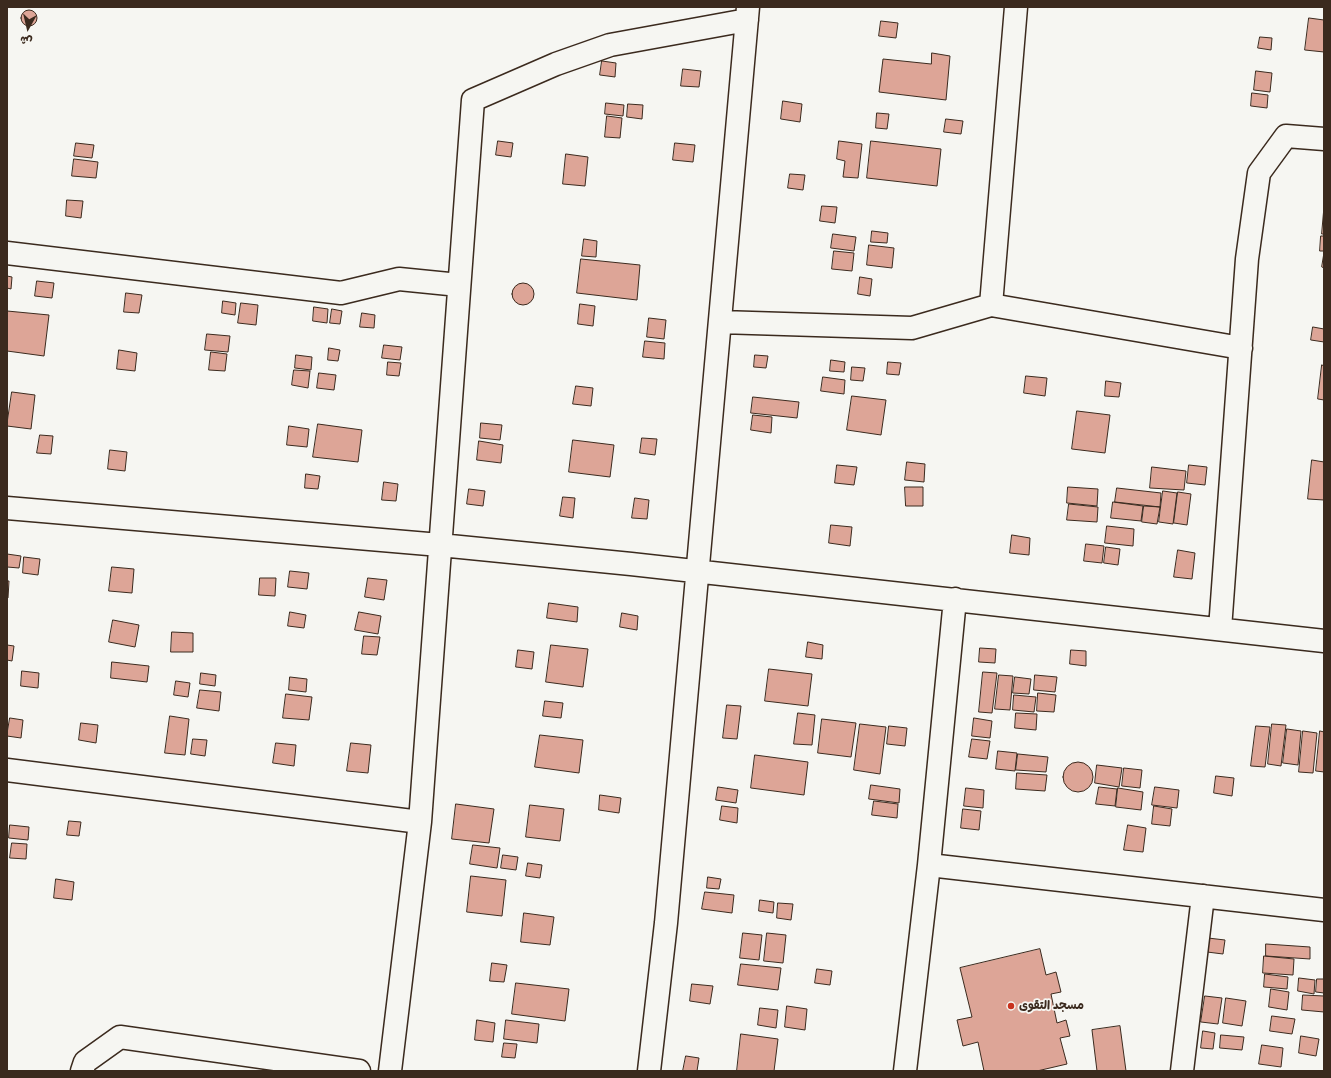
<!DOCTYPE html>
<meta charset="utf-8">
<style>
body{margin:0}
#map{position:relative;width:1331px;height:1078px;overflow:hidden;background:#f6f6f2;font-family:Sriracha,"Playpen Sans Arabic",sans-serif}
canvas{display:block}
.frame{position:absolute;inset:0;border:8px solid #3b2a1e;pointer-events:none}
.north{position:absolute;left:8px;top:8px;width:40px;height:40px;-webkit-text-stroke:3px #f6f6f2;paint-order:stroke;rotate:188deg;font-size:11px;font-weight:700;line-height:16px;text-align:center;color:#3b2a1e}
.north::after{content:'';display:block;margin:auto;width:14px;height:18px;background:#3b2a1e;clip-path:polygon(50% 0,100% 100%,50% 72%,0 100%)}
</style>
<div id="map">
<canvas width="1331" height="1078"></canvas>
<div class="frame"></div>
<div class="north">ش</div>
</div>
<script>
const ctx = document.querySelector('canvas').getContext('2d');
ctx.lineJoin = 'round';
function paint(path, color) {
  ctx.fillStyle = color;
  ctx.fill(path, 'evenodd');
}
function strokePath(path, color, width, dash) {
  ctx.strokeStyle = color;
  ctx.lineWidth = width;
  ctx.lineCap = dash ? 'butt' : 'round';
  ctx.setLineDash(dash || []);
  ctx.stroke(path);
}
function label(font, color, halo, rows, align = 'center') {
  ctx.font = font + ' Sriracha,"Playpen Sans Arabic",sans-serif';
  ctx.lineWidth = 3.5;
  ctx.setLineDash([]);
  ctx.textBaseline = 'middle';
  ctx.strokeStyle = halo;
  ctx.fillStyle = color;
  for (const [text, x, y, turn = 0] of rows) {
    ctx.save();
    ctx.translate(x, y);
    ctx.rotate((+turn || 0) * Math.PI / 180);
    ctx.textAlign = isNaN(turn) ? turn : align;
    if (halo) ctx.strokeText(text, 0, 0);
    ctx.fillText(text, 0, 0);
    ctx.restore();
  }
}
const building = new Path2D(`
 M21 18a8 8 0 1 1 16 0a8 8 0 1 1-16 0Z
 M1309 18 1324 20V52L1305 50Z
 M881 21 898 23 896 38 879 36Z
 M1260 37 1272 38 1271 50 1258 48Z
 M932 53 950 56 946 100 879 92 883 59 931 64Z
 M602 61 616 63 615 77 600 75Z
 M683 69 701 71 699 87 681 86Z
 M1256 71 1272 73 1270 92 1254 90Z
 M1252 93 1268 95 1267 108 1251 106Z
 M783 101 802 104 800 122 781 119Z
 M606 103 624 105 623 116 605 114Z
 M628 104 643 105 642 119 627 117Z
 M877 113 889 114 887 129 876 128Z
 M607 116 622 118 620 138 605 137Z
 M946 119 963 121 961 134 944 132Z
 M498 141 513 143 511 157 496 155Z
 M839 141 862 144 858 178 843 177 845 161 837 159Z
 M871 141 941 149 937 186 867 178Z
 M76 143 94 145 92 158 74 156Z
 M675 143 695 145 693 162 673 160Z
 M566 154 588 157 585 186 563 184Z
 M74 159 98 162 96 178 72 176Z
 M790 174 805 175 803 190 788 188Z
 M67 200 83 201 81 218 66 216Z
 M822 206 837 207 835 223 820 221Z
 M1324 207V234H1322Z
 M872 231 888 233 887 243 871 242Z
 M833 234 856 237 854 251 831 248Z
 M1321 236H1324V251H1320Z
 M584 239 597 241 596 257 582 256Z
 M869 245 894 248 892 268 867 265Z
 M834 251 854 253 852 271 832 269Z
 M1324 253V268L1322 267Z
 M581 259 640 265 637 300 577 293Z
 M7 276 12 277 11 289 7 288Z
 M860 277 872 279 870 296 858 294Z
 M37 281 54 283 52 298 35 296Z
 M512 294a11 11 0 1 1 22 0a11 11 0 1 1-22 0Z
 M126 293 142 295 139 313 124 312Z
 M223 301 236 303 235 315 222 313Z
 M241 303 258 305 256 325 238 323Z
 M580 304 595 306 593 326 578 324Z
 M314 307 328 309 327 323 313 321Z
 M332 309 342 311 340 324 330 323Z
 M7 311 49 315 44 356 7 351Z
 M362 313 375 315 374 328 360 327Z
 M649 318 666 320 664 339 647 337Z
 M1313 327 1324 329V342L1311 340Z
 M207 334 230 336 228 352 205 350Z
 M645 341 665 343 664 359 643 357Z
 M384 345 402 347 400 360 382 358Z
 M329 348 340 350 338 361 328 360Z
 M119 350 137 353 135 371 117 369Z
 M211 352 227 354 225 371 209 370Z
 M296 355 312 357 311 370 295 368Z
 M755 355 768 356 766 368 754 367Z
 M831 360 845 362 844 372 830 371Z
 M388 362 401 363 399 376 387 375Z
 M888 362 901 363 899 375 887 374Z
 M1322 365 1324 366V400L1318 399Z
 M852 367 865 368 863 381 851 380Z
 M294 370 310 371 308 388 292 385Z
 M319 373 336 375 334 390 317 388Z
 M1026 376 1047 378 1045 396 1024 393Z
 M823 377 845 380 844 394 821 391Z
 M1106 381 1121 383 1119 397 1105 396Z
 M576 386 593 388 591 406 573 404Z
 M12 392 35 395 31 429 7 426Z
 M852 396 886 400 881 435 847 430Z
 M753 397 799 402 797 418 751 413Z
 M1077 411 1110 415 1105 453 1072 449Z
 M753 415 772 417 771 433 751 430Z
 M481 423 502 425 500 440 480 438Z
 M318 424 362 430 358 462 313 457Z
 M289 426 309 429 307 447 287 445Z
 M40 435 53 436 51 454 37 453Z
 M642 438 657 439 655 455 640 453Z
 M573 440 614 445 610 477 569 472Z
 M479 441 503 445 501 463 477 460Z
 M110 450 127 452 125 471 108 469Z
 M1312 460 1324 462V500L1308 499Z
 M907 462 925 464 924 482 905 480Z
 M837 465 857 467 854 485 835 483Z
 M1189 465 1207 467 1205 485 1187 483Z
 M1152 467 1186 471 1184 490 1150 488Z
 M306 474 320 476 318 489 305 488Z
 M384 482 398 484 396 501 382 500Z
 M905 487H923V506H906Z
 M1068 487 1098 489 1097 506 1067 503Z
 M1117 488 1161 493 1160 507 1115 502Z
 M469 489 485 491 483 506 467 504Z
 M1163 491 1177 493 1173 524 1159 522Z
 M1178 492 1191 494 1187 525 1174 523Z
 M563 497 575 498 573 518 560 516Z
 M635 498 649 500 647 519 632 518Z
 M1113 502 1143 506 1141 521 1111 518Z
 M1069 504 1098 507 1097 522 1067 520Z
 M1144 506 1160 507 1157 524 1142 522Z
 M831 525 852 527 850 546 829 543Z
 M1107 526 1134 529 1133 546 1105 543Z
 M1012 535 1030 538 1029 555 1010 553Z
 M1086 544 1104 546 1102 563 1084 561Z
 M1106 547 1120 549 1118 565 1104 563Z
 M1178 550 1195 553 1192 579 1174 577Z
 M7 554 21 556 19 568 7 567Z
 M24 557 40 559 38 575 23 573Z
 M112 567 134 569 132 593 109 591Z
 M290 571 309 573 307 589 288 587Z
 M260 578H276L275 596 259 595Z
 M368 578 387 580 384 600 365 597Z
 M7 581H9L8 598H7Z
 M549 603 578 607 577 622 547 618Z
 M290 612 306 615 304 628 288 626Z
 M359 612 381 616 378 634 355 630Z
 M622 613 638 616 637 630 620 627Z
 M113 620 139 625 135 647 109 642Z
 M172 632 193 633V652H171Z
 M364 636 380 637 377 655 362 654Z
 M808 642 823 645 822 659 806 657Z
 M7 645 14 646 12 661 7 660Z
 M551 645 588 649 583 687 546 682Z
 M980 648 996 649 995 663 979 662Z
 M518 650 534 652 532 669 516 667Z
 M1071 650 1086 651V666L1070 664Z
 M112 662 149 666 147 682 111 678Z
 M769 669 812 674 808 706 765 701Z
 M22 671 39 673 38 688 21 686Z
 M983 672 997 673 992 713 979 712Z
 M201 673 216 675 215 686 200 684Z
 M999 675 1013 676 1010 710 995 709Z
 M1035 675 1057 677 1055 692 1034 690Z
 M290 677 307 679 306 692 289 690Z
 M1015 677 1031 679 1029 694 1013 693Z
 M176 681 190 683 188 697 174 695Z
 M200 690 221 692 219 711 197 708Z
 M1038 693 1056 695 1054 712 1037 711Z
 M286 694 312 697 309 720 283 718Z
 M1014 695 1036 697 1034 712 1013 710Z
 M545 701 563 703 561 718 543 716Z
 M727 705 741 706 737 739 723 738Z
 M798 713 815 715 812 745 794 744Z
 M1016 713 1037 714 1036 730 1015 728Z
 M170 716 189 719 185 755 165 753Z
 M10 718 23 720 21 738 7 736Z
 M974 718 992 721 990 738 972 736Z
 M822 719 856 723 851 757 818 753Z
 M81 723 98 725 96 743 79 740Z
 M860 724 886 727 880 774 854 770Z
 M1272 724 1286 725 1281 766 1268 764Z
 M889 726 907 728 905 746 887 744Z
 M1256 726 1270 727 1265 767 1251 766Z
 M1287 729 1301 731 1298 765 1283 763Z
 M1303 731 1317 733 1313 773 1299 772Z
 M1320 731 1324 732V772L1316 771Z
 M540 735 583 740 579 773 535 767Z
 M193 739 207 740 205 756 191 754Z
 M972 739 990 741 987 759 969 757Z
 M276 743 296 745 294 766 273 763Z
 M351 743 371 745 368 773 347 771Z
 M998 751 1017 753 1015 771 996 769Z
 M1018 754 1048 757 1046 772 1016 770Z
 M755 755 808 762 804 795 751 788Z
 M1063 777a15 15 0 1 1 30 0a15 15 0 1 1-30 0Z
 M1097 765 1122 768 1119 787 1095 783Z
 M1124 768 1142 770 1140 788 1122 786Z
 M1017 773 1047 775 1045 791 1016 789Z
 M1216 776 1234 778 1232 796 1214 793Z
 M871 785 900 789 899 803 869 799Z
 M718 787 738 790 736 803 716 800Z
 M1099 787 1117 789 1115 806 1096 804Z
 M1155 787 1179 790 1177 808 1152 805Z
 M966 788 984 790 983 808 964 806Z
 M1118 788 1143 792 1141 810 1116 807Z
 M600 795 621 798 619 813 599 810Z
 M874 801 898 804 897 818 872 815Z
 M456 804 494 809 489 843 452 839Z
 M530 805 564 809 560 841 526 837Z
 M722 806 738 808 737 823 720 820Z
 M1154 806 1172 809 1170 826 1152 824Z
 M963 809 981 811 979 830 961 828Z
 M69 821 81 822 79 836 67 835Z
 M10 825 29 827 28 840 9 838Z
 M1128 825 1146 828 1143 852 1124 850Z
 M12 843 27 844 26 859 10 858Z
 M473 845 500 848 497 868 470 864Z
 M503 855 518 857 516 870 501 868Z
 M528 863 542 865 540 878 526 876Z
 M471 876 506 880 502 916 467 912Z
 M708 877 721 879 719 889 707 888Z
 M56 879 74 882 72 900 54 898Z
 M705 892 734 895 732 913 702 909Z
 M760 900 774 902 773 913 759 911Z
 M778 903 793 904 791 920 777 918Z
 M524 913 554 917 550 945 521 942Z
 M743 933 762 935 759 960 740 958Z
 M767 933 786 935 783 963 764 961Z
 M1208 938 1225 940 1223 954 1207 952Z
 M1266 944 1310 947V959L1266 956Z
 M1040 949 1046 975 1056 972 1061 992 1051 994 1057 1023 1066 1020 1070 1036 1060 1038 1067 1064 1037 1071H984L978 1042 963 1046 957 1020 972 1017 960 968Z
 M1264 956 1294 959 1293 975 1263 973Z
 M492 963 507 965 504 982 490 981Z
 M741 964 781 968 778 990 738 985Z
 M817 969 832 971 830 985 815 983Z
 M1265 974 1288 977 1287 989 1264 987Z
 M1299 978 1315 980 1314 994 1298 991Z
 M1317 979H1324V993L1316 992Z
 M516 983 569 989 565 1021 512 1014Z
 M692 984 713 986 710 1004 690 1001Z
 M1271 989 1289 992 1287 1010 1269 1007Z
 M1303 995 1324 996V1012L1302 1010Z
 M1205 996 1222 998 1218 1024 1201 1022Z
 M1226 998 1246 1001 1242 1026 1223 1023Z
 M787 1006 807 1009 805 1030 785 1027Z
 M760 1008 778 1010 776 1028 758 1025Z
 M1272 1016 1295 1019 1292 1034 1270 1031Z
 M477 1020 495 1023 493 1042 475 1040Z
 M506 1020 539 1024 537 1043 504 1039Z
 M1120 1026 1126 1071H1097L1092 1030Z
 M1203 1031 1215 1033 1213 1049 1201 1048Z
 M741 1034 778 1039 774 1071H737Z
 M1221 1035 1244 1037 1242 1050 1220 1048Z
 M1301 1036 1319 1039 1316 1056 1299 1053Z
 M504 1043 517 1044 515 1058 502 1057Z
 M1262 1045 1283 1048 1281 1067 1259 1064Z
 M686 1056 699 1058 697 1071H683Z`);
paint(building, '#dda597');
strokePath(building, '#3b2a1e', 1);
const minor = new Path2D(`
 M7 253 341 293 399 279 459 285
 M991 305 1241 348
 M720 322 912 328 991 305 1016 7
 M7 508 440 545 631 564 1324 641
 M1220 629 1247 259 1259 173 1286 136 1324 139
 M7 770 420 822
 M929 865 1324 910
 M82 1071 85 1062 120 1037 359 1071
 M390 1071 420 822 473 100 556 64 610 45 747 20
 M649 1071 666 923 748 7
 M905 1071 929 865 955 599
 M1182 1071 1203 896`);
strokePath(minor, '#3b2a1e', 25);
strokePath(minor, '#f6f6f2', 22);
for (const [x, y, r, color] of [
 [1011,1006,4,"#c8321e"]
]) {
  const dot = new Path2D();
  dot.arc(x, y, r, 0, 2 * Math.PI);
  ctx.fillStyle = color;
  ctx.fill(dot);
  strokePath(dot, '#f6f6f2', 1.5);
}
label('bold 12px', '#3b2a1e', '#f6f6f2', [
 ["مسجد التقوى",1019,1006]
], 'left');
</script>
